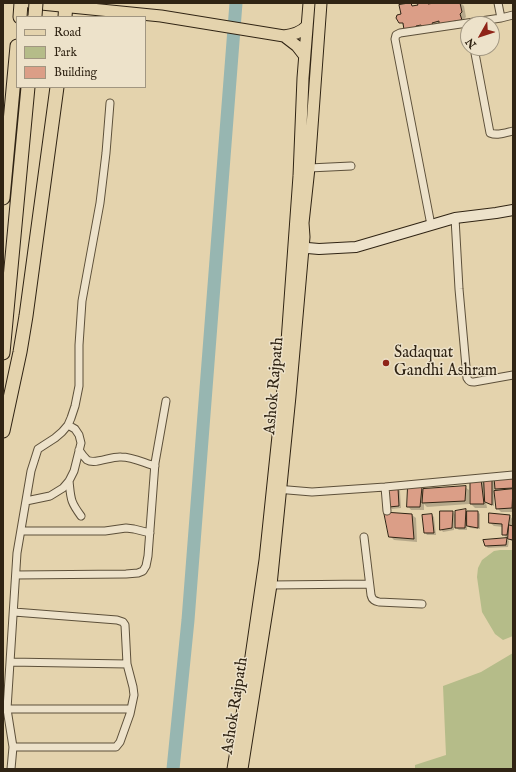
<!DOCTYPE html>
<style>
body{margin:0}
#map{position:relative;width:516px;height:772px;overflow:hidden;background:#e4d3ad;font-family:"IM FELL English",serif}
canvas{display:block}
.frame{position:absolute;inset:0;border:4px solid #302414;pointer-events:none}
.legend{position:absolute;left:16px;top:16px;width:130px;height:72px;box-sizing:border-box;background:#ede2ca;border:1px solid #a19681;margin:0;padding:5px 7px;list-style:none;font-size:12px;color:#302414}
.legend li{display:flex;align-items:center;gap:8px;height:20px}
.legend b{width:20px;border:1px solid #a19681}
.north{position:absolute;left:460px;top:16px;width:40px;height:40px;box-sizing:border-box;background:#ede2ca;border:1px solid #a19681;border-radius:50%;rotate:231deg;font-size:11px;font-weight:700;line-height:16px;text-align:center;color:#302414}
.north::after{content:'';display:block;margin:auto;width:14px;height:18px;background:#8f2418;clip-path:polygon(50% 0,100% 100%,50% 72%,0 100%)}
</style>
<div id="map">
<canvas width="516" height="772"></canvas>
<div class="frame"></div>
<ul class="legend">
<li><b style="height:5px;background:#e4d3ad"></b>Road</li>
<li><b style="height:11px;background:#b5bc89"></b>Park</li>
<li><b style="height:11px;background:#db9e87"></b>Building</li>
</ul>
<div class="north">N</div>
</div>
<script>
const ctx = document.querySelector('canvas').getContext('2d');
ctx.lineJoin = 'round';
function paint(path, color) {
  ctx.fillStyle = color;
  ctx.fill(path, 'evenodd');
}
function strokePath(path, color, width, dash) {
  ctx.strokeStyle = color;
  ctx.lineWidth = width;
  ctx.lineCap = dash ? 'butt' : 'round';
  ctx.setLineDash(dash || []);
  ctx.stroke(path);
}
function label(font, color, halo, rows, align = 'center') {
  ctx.font = font + ' "IM FELL English",serif';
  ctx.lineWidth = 3;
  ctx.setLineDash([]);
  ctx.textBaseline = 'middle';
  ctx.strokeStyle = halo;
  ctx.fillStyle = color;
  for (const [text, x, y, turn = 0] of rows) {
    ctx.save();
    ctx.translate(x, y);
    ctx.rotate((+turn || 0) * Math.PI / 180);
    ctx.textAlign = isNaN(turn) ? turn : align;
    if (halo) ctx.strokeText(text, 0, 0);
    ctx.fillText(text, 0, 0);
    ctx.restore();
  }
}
paint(new Path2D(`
 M500 550H513V636L503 640 495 634 482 612 477 577 478 568 482 560 494 551Z
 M513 653V769H415V765L446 755 443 686 481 672Z`), '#b5bc89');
paint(new Path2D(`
 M418 3H429L431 5 435 3H461L464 6 466 17 464 19 466 25 410 35 402 24H408L401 22V23L398 20 402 14 410 4 413 7 419 6Z
 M513 477V512H501L497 508 496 497H494V506L488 504 486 502 487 508H475L471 504 481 480 485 484 492 480 495 483Z
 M465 487 469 490V504L427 507 424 504V510H411L408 506 421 488 423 489Z
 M398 489 400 491 401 508 392 509 389 506Z
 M465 510 467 512H478L480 514V529L470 528 467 525V530H459L456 528V521H455L454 530 443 532 441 529 453 512 456 516Z
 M412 515 416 518 417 542 394 540 390 536Z
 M432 515 434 517 436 535H427L425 532Z
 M510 516 513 520V541H511L509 538H507L503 534V527L494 526 490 523Z
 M506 539 509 541 508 547 488 548 485 545Z`), '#0003');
strokePath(new Path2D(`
 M173 769 188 620 236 3`), '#97b6b1', 13);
const building = new Path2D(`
 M411 3 412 6 418 5 417 3H428V4L434 3H460L462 12 460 14 462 20 439 24V21L432 23 433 25 423 28 421 25 416 26V28L404 30 403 23H399L396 18 397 15 401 14 399 5Z
 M513 476V488L495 489 494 478Z
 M481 479 484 504H470V480Z
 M484 479H492V505L485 502Z
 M408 486 422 487 420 507H407Z
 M466 486 465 501 422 503 423 489Z
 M387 488H398L399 506 389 507Z
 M513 489 512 508 496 509 494 491Z
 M466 509 465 528H455V511Z
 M440 511H453L452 528 440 530Z
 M467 511H478V528L467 526Z
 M384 512 412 514 414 539 389 537Z
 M489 513 510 515 507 535H502V524L489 523Z
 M432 514 434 533H424L422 515Z
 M509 525 513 526V540L508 539Z
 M507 538 506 545 485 546 483 540Z`);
paint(building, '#db9e87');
strokePath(building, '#302414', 1);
const street = new Path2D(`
 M498 3 501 18 513 15
 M474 48 490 133C497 136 505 133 513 131
 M309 168 351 166
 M455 218 459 289 467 378C469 382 471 382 474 382L513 375
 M431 225 395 39 396 35 400 33 501 18
 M79 450C81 453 84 457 87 460 95 465 111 456 121 457 133 457 144 463 155 466
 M69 481C71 499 70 501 81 516
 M385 487 387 511
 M276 489 312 492 385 487 513 475
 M26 501 50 496 63 488 69 481 74 471 81 443 79 435 75 429 68 425
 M22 531H105L126 528 134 529 150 533
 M364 537 371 595C372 600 375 601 379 602L422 604
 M16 575 126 574 138 573 143 571 146 566 148 556 155 463 166 401
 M268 584 271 585 369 584
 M10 662 127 664
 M7 709H131
 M13 747H116L120 742 130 714 134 695 133 687 127 664 125 625 123 622 117 620 14 612
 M11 769 13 747 7 709 17 553 31 471 38 449 55 438 62 432 68 425 71 418 75 406 79 386V345L82 301 100 203 106 153 110 103`);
const secondary = new Path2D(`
 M296 247 319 249 356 247 455 218 496 213 513 210`);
const primary = new Path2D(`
 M31 3 161 16 284 36C293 35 300 33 307 26
 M284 36 297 46 304 55
 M233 769 247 684 265 560 285 369 299 176 303 78 309 3
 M242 769 271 585 290 396 304 237 303 223 309 168 321 3`);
const highway = new Path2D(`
 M20 17 21 3
 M65 17 66 3
 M3 198 17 46
 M3 353 28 87
 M3 431 20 352 26 316 57 87`);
strokePath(street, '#5d503a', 9);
strokePath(secondary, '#302414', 12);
strokePath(primary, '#302414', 13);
strokePath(highway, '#302414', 15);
strokePath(street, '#ede2ca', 7);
strokePath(secondary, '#ede2ca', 10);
strokePath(primary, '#e4d3ad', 11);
strokePath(highway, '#e4d3ad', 13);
const highwayBridge = new Path2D(`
 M35 16 36 3`);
strokePath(highwayBridge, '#302414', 15, []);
strokePath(highwayBridge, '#e4d3ad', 13);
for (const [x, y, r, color] of [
 [386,363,4,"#8f2418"]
]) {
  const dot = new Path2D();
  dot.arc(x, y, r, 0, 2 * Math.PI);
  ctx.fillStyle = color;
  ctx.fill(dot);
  strokePath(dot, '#ede2ca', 1.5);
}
label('16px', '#302414', '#ede2ca', [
 ["Sadaquat",394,354],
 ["Gandhi Ashram",394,372]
], 'left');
label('16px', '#302414', '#ede2ca', [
 ["Ashok Rajpath",275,386,-85],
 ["Ashok Rajpath",236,706,-81]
]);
</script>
